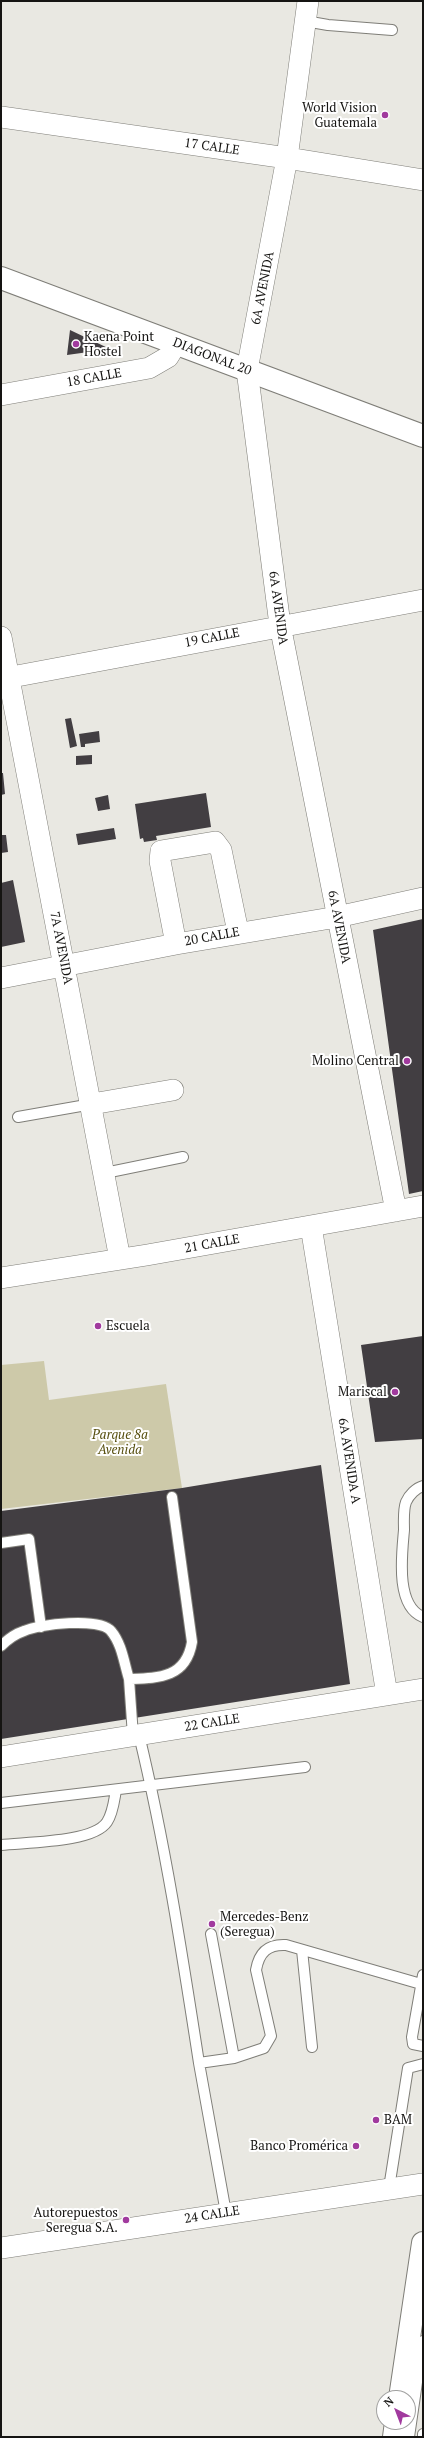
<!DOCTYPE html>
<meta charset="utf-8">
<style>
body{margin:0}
#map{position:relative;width:424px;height:2438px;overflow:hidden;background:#e9e8e2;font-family:"PT Serif",serif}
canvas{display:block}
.frame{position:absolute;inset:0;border:2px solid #151412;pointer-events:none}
.north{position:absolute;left:376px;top:2390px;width:40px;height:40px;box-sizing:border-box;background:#fff;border:1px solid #a1a1a0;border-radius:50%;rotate:318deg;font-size:11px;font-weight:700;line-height:16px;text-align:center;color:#151412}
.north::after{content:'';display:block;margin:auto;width:14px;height:18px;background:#a13a9e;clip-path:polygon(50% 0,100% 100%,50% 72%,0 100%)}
</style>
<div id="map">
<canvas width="424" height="2438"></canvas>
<div class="frame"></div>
<div class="north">N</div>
</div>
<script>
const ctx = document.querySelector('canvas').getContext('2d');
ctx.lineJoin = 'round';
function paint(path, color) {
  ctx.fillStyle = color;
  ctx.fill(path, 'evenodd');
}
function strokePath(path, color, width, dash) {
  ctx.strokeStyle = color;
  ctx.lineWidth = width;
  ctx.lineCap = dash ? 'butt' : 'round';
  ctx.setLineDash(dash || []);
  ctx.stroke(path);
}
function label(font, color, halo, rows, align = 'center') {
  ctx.font = font + ' "PT Serif",serif';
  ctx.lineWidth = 4;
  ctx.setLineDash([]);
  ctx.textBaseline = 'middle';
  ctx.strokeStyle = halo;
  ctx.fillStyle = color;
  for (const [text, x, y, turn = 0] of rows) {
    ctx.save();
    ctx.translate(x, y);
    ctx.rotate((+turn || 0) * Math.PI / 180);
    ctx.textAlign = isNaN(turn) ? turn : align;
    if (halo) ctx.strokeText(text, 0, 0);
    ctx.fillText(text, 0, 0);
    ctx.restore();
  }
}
paint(new Path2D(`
 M44 1361 49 1400 166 1384 182 1488 1 1509V1365Z`), '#cdc9a9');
paint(new Path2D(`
 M70 330 110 349 67 355Z
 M71 718 77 746 70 748 65 719Z
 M99 731 100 742 85 744V747H81L79 734Z
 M92 755V764L76 765V756Z
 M1 773H3L5 794 1 795Z
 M206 793 211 827 156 836 157 840 144 842 143 838 140 839 135 804Z
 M108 795 110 809 98 811 95 798Z
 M114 828 116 839 78 845 76 834Z
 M1 835H6L8 852 1 853Z
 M13 880 25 942 1 947V883Z
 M423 919V1191L409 1194 373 930Z
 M423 1336V1439L375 1442 361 1345Z
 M321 1465 350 1684 1 1739V1511L182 1488Z`), '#423e42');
const lane = new Path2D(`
 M305 21 328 25 392 30
 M18 1117 92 1104
 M105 1173 183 1157
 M423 1486C416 1488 409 1495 406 1502 403 1510 404 1522 404 1530 402 1554 395 1606 423 1617
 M1 1543 29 1539 41 1627
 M1 1646C8 1639 15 1634 24 1631 39 1624 100 1617 111 1631 122 1644 124 1663 129 1679 159 1678 186 1678 192 1642L172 1497
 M129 1679 133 1736
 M139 1735C165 1843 182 1953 199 2063L234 2058 264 2048 271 2036 256 1970C259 1952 268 1944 286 1945L421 1984
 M1 1803 305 1767
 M1 1845C26 1842 93 1843 107 1822 113 1813 114 1801 116 1790
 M211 1934 234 2058
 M302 1950 312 2047
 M423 1975 412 2037 413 2044 423 2046
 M199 2063 226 2213
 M389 2188 408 2068 423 2064
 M409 2437 423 2341
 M423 2437V2434`);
const street = new Path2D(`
 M308 1 287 158 247 370 280 625 396 1211
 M1 117 287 158 423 180
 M1 395 149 368 168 357 176 344
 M1 637 120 1259
 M1 679 423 600
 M176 944 160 861 161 851 215 842 221 850 238 932
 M1 978 176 944 337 917 423 898
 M92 1104 173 1090
 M311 1226 387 1695
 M1 1278 147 1255 423 1206
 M1 1757 423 1689
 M1 2248 423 2184`);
const secondary = new Path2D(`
 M1 278 423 436`);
const highway = new Path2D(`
 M400 2398 423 2243
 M394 2437 396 2422`);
strokePath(lane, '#7f7e78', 12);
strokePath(street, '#7f7e78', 22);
strokePath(secondary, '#7f7e78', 24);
strokePath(highway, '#7f7e78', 24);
strokePath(lane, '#fff', 10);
strokePath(street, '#fff', 21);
strokePath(secondary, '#fff', 22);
strokePath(highway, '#fff', 22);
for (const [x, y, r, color] of [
 [385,115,4,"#a13a9e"],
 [76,344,4,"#a13a9e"],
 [407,1061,4,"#a13a9e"],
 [98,1326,4,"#a13a9e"],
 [395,1392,4,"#a13a9e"],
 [212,1924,4,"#a13a9e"],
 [376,2120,4,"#a13a9e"],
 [356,2146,4,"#a13a9e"],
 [126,2220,4,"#a13a9e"]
]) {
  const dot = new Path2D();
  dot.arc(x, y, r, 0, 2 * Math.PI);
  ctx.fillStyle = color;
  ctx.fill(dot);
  strokePath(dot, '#fff', 1.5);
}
label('13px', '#151412', '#fff', [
 ["World Vision",377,108],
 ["Guatemala",377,123],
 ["Kaena Point",84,337,"left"],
 ["Hostel",84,352,"left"],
 ["Molino Central",399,1061],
 ["Escuela",106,1326,"left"],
 ["Mariscal",387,1392],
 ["Mercedes-Benz",220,1917,"left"],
 ["(Seregua)",220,1932,"left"],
 ["BAM",384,2120,"left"],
 ["Banco Promérica",348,2146],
 ["Autorepuestos",118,2213],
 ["Seregua S.A.",118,2228]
], 'right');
label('13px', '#151412', '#fff', [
 ["17 CALLE",212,147,8],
 ["6A AVENIDA",263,288,-79],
 ["DIAGONAL 20",212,357,21],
 ["18 CALLE",94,378,-10],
 ["6A AVENIDA",278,608,82],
 ["19 CALLE",212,638,-11],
 ["6A AVENIDA",339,927,79],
 ["20 CALLE",212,937,-10],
 ["7A AVENIDA",61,948,79],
 ["21 CALLE",212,1244,-10],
 ["6A AVENIDA A",349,1461,81],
 ["22 CALLE",212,1723,-9],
 ["24 CALLE",212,2215,-9]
]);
label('italic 13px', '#574f0f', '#fff', [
 ["Parque 8a",120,1435],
 ["Avenida",120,1450]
]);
</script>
